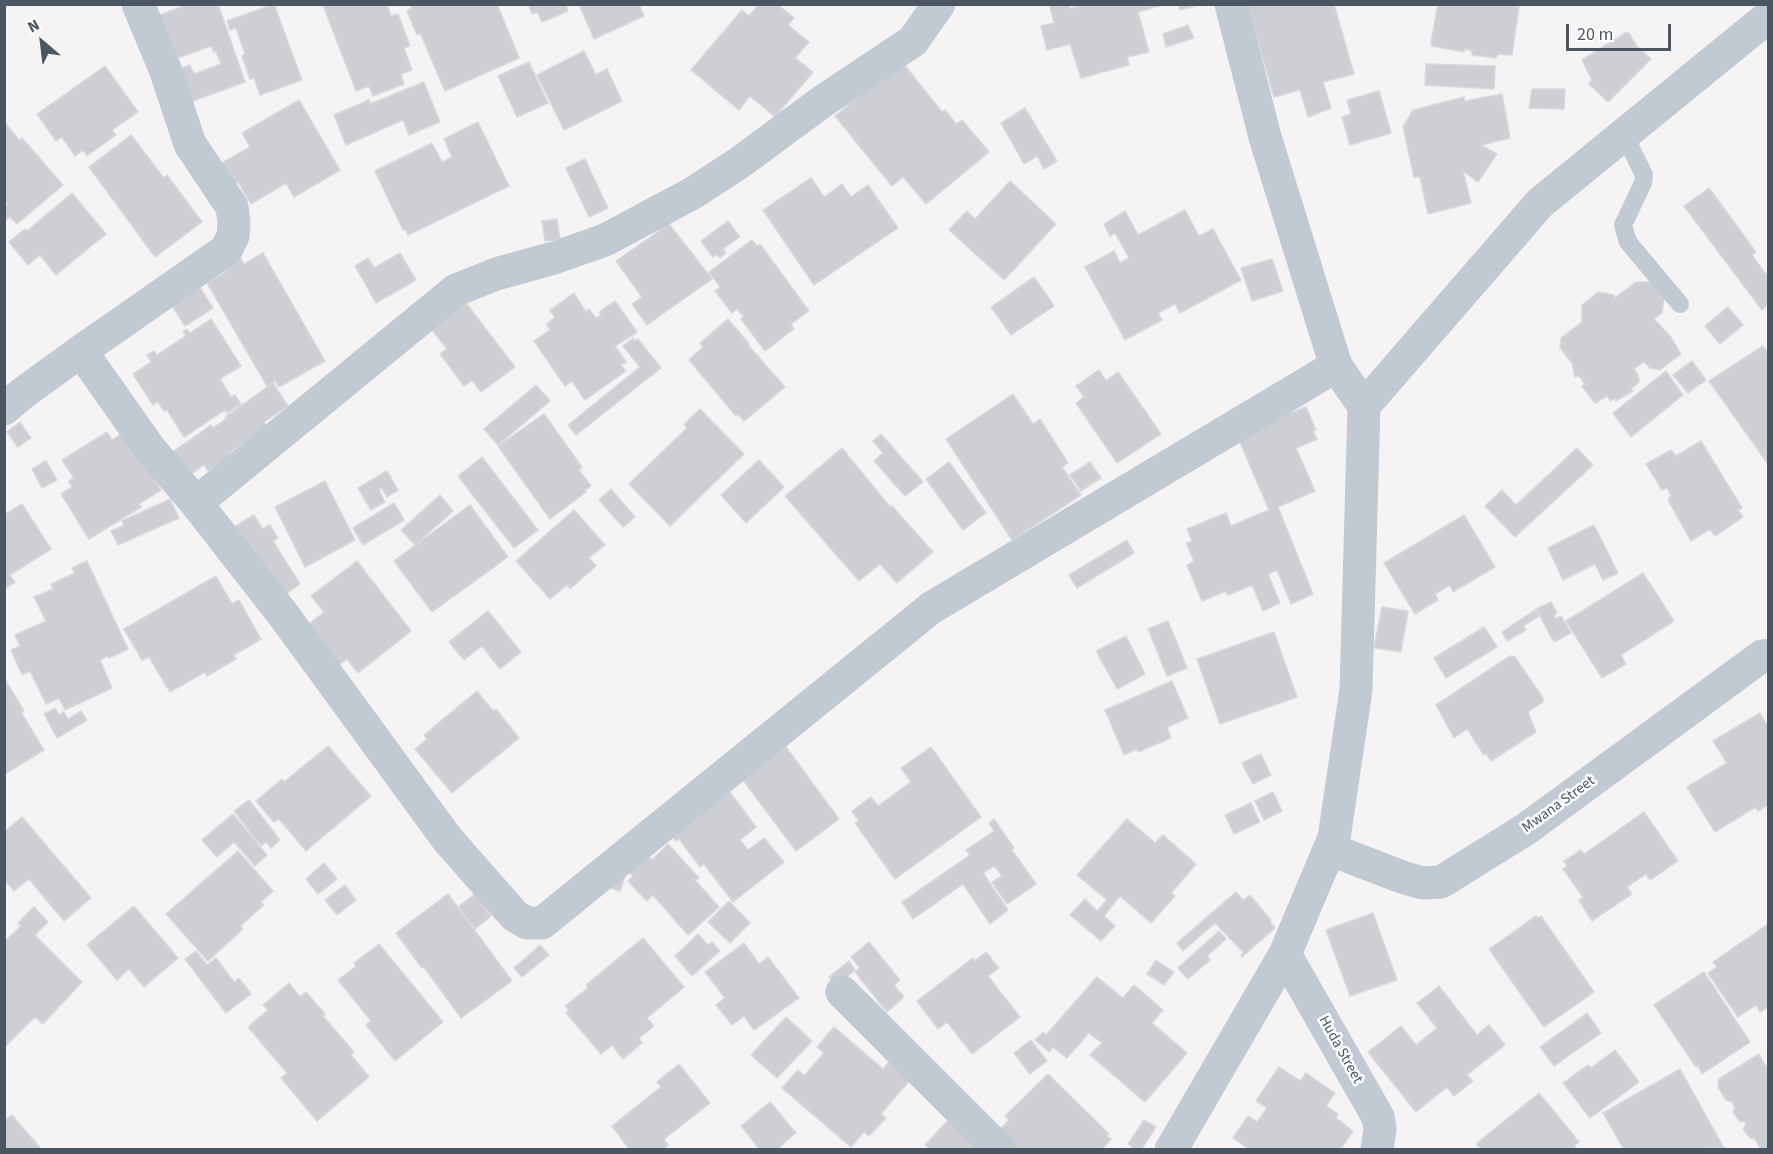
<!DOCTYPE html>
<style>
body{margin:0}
#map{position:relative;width:1773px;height:1154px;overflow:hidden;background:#f5f3f3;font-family:"Source Sans 3",sans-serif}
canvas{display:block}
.frame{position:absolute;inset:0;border:6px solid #4a5661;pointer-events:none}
.north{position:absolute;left:12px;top:12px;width:60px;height:60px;-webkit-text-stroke:4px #fff;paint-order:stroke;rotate:332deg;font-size:16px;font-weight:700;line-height:24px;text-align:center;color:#4a5661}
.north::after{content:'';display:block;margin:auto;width:21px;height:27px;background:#4a5661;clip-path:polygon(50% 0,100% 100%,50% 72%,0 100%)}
.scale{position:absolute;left:1566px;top:24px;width:105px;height:27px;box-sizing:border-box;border:3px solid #4a5661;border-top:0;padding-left:8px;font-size:18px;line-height:21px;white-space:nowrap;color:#4a5661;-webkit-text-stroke:4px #fff;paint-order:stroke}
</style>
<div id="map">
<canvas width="1773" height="1154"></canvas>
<div class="frame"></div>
<div class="north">N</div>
<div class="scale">20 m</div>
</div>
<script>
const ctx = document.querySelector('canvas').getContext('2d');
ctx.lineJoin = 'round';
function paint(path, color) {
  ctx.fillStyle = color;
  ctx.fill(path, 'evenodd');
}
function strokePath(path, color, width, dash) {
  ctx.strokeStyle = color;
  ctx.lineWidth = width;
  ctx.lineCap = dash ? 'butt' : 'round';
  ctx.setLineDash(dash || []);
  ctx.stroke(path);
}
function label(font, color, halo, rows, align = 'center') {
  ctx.font = font + ' "Source Sans 3",sans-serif';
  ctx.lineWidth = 5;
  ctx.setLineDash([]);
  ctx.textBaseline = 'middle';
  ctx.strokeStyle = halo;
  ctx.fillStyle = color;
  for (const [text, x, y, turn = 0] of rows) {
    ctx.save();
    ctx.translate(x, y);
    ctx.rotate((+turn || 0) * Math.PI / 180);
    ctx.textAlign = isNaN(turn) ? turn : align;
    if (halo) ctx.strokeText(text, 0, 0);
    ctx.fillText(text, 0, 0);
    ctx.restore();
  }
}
const building = new Path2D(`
 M189 4H218L245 82 182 105 170 72 190 65 194 74 221 64 216 51 214 52 211 46 175 59 157 16Z
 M274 4 302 80 260 95 254 78 250 79 242 56 245 54 236 28 230 30 227 21Z
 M387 4 391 16 398 14 410 46 404 48 412 70 401 74 404 84 373 96 369 86 356 91 323 5Z
 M410 4H497L519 58 445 91 420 33 417 35 407 11 412 8Z
 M528 4H566L568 11 542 22 537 12 532 14Z
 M579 4H639L644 16 594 39Z
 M759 4H777L794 18 788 25 809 42 795 58 813 72 775 117 750 96 739 110 691 70 742 10 749 16Z
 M1049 4H1069L1070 9 1084 4H1167L1138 12 1149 52 1127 57 1129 65 1081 78 1070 44 1047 50 1041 26 1054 23Z
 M1178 4H1202L1180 10Z
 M1247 4H1334L1354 74 1323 82 1331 108 1308 117 1300 90 1274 97Z
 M1438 4 1519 6 1512 55 1498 54 1496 58 1472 55V51L1465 49 1463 52 1432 46 1431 43Z
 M1188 25 1194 38 1166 47 1163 34Z
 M1625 33H1629L1636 45 1651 59 1608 102 1589 84 1592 80 1582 60Z
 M584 51 596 75 607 69 622 101 564 130 537 75Z
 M529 62 548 103 517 117 498 76Z
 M903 63 942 112 945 110 956 124 962 120 989 152 926 204 903 177 892 186 835 116 895 67Z
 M1426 64 1495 66 1494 89 1425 85Z
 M105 66 138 112 112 130 116 135 87 156 83 150 75 156 62 137 56 141 37 114Z
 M424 82 440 122 409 135 403 120 346 145 334 115 369 100 370 104Z
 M1532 89H1565L1564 109 1529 108Z
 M1379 91 1391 133 1350 145 1342 117 1351 114 1347 100Z
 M1502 94 1510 138 1481 145 1497 154 1478 182 1463 171 1471 203 1428 214 1420 177H1414L1403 127 1413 110 1464 97 1465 101Z
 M299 100 340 170 294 197 286 183 251 204 238 182 233 185 220 164 250 147 242 133Z
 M1025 108 1057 161 1044 169 1037 156 1024 164 1001 123Z
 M478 122 509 186 408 235 406 230H403L375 171 432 143 442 162 452 157 444 139Z
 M6 124 20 141 22 138 63 185 17 224 10 217 4 221V207L8 204 4 201V126Z
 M131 135 164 178 167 175 202 222 155 257 89 167Z
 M585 159 608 208 589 217 566 168Z
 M811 178 824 197 842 184 851 197 868 185 898 228 814 285 763 210Z
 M1010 181 1056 224 1004 280 949 230 967 211 975 219Z
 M1709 188 1756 252 1752 255 1768 277V304L1762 310 1684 206Z
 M72 193 106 234 56 275 40 255 28 265 9 242 25 229 27 231Z
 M1185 210 1199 236 1213 229 1241 280 1180 313 1175 304 1158 313 1162 320 1125 340 1085 267 1114 251 1120 263 1129 258 1115 233 1110 236 1104 224 1125 211 1138 235Z
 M557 219 560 239 545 241 542 221Z
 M728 221 740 237 723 249 726 253 720 258 717 254 713 257 701 241Z
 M669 224 712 279 647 325 632 304 642 297 616 261Z
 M752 240 757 246 760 244 809 311 791 324 794 329 765 351 741 319 744 317 737 309 732 313 715 291 720 287 709 272Z
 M263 253 325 361 279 387 275 381 267 386 207 283 226 272 223 267 240 257 244 264Z
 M400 253 416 280 376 303 355 266 368 258 374 268Z
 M1272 259 1283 291 1252 301 1241 268Z
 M1034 277 1054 306 1011 335 991 307Z
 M1636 282H1652L1664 298 1662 313 1654 319 1670 336 1681 354 1660 370 1650 368 1644 362 1634 369 1638 375 1639 382 1631 389 1633 391 1616 401 1615 398 1611 401 1607 396 1595 403 1582 386 1585 384 1579 376 1575 377 1572 363 1560 348 1561 338 1582 322V305L1598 292 1614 295 1615 298Z
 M197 283 213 308 185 326 169 301Z
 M574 293 586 312 589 309 596 318 601 315 599 312 615 301 637 332 615 346 626 362 621 365 626 371 585 400 572 381 565 386 534 341 550 330 546 324 555 318 550 310Z
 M466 303 515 367 481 392 472 380 464 386 440 354 447 349 432 330Z
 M1728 307 1743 325 1720 344 1705 326Z
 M211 319 241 366 220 379 231 397 235 395 241 404 227 413 225 410 184 437 167 410 164 411 158 402 153 405 133 374 151 362 147 355 154 351 157 355 186 336 183 332 187 329 190 333Z
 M728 319 749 344 748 345 785 387 744 421 738 414 736 416 689 360 703 347 700 343Z
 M633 338 635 341 638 339 661 368 576 435 568 425 640 367 623 346Z
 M1763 346 1768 353V464L1709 381Z
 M1692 361 1706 380 1688 393 1673 375Z
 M1099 370 1106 381 1118 372 1161 434 1117 463 1076 403 1084 397 1076 386Z
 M1666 371 1683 395 1631 437 1613 413Z
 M273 383 288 406 264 422 269 430 246 445 244 442 229 453 231 456 208 471 204 465 183 480 167 456 211 425 213 428 227 418 225 417Z
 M536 385 550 401 498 445 484 429Z
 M1013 394 1033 424 1040 419 1068 463 1062 467 1081 495 1012 540 946 439Z
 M1306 407 1316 430 1313 431 1317 439 1296 448 1315 491 1278 507 1313 594 1291 604 1277 570 1268 574 1280 603 1263 611 1252 585 1228 595 1226 591 1202 601 1187 565 1194 561 1186 543 1192 541 1187 529 1226 513 1231 526 1269 510 1236 433 1290 410 1291 413Z
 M700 409 744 454 670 526 629 484 687 428 684 424Z
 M544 414 582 467 579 470 591 486 585 490 586 492 550 519 498 446Z
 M20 422 31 438 18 447 7 432Z
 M125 431 161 490 139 504 141 507 89 539 61 494 72 487 69 481 74 478 62 460 107 432 112 440Z
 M881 434 923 482 905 496 874 461 883 453 873 441Z
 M1701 441 1742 508 1738 510 1743 517 1715 536 1710 529 1691 541 1668 500 1671 496 1667 488 1662 490 1646 464 1671 450 1676 456Z
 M842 448 890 507 892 506 933 552 897 583 880 564 859 581 785 496Z
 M1577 448 1593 465 1515 537 1485 506 1502 490 1516 505Z
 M482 457 538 530 514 548 458 476Z
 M759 460 784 487 746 523 721 495Z
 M46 461 57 480 42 488 32 469Z
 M949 462 986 513 963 530 926 479Z
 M1090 462 1101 478 1081 491 1070 475Z
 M387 471 398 490 387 497 382 488 379 490 385 502 371 510 358 488Z
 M325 481 355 540 305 567 275 507Z
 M611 489 635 517 623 527 599 500Z
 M440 495 453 511 415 545 401 530Z
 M170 499 179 518 118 545 111 531 124 525 122 521Z
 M394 503 404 520 363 545 353 528Z
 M22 504 51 549 10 575 15 582 4 589V515Z
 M470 505 508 557 432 612 394 561Z
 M574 510 605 545 589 558 596 566 570 589 567 585 550 599 516 561Z
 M254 515 263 529 270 525 278 538 273 541 300 584 280 598 234 527Z
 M1464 515 1495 567 1453 592 1450 585 1435 594 1438 600 1415 614 1384 563Z
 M1594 525 1618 573 1603 580 1595 564 1563 580 1548 548Z
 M1127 540 1134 553 1077 588 1069 575Z
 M87 561 128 649 109 658 108 656 100 660 112 688 65 710 59 698 46 704 30 671 22 675 11 650 20 646 15 635 46 621 34 597 53 589 51 584 75 573 72 568Z
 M357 561 411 631 358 673 347 659 336 667 305 627 324 612 311 596Z
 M1643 573 1674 621 1621 655 1626 664 1602 678 1566 621Z
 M216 576 232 604 239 600 261 639 234 655 236 659 207 676 205 672 170 692 149 657 142 660 124 629Z
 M1551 602 1557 613 1554 615 1556 619 1561 616 1571 633 1554 642 1536 609Z
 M1382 607 1408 611 1401 652 1374 648Z
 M1535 610 1539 616 1523 626 1526 630 1507 641 1502 632Z
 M488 611 521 652 500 669 482 646 464 660 449 642Z
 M1168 621 1187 668 1167 676 1148 629Z
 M1484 627 1497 647 1446 678 1434 658Z
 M1274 632 1297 697 1220 724 1197 659Z
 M1126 636 1145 674 1117 689 1096 651Z
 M1510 656 1515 657 1543 698V702L1528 712 1536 732 1491 761 1486 753 1484 755 1467 729 1454 738 1436 705Z
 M4 678 24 711 21 712 44 750 5 774Z
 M1172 681 1188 718 1167 727 1171 738 1138 752 1137 749 1124 755 1105 710Z
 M477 691 493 711 496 709 519 738 452 793 415 749 427 739 424 735Z
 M55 708 59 715 64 712 68 719 81 711 87 720 57 738 44 714Z
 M1760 713 1768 727V805L1758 811 1756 807 1715 832 1687 787 1727 763 1713 741Z
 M783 743 839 819 796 851 740 776Z
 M328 746 371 796 306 851 279 819 274 822 256 801 282 779 284 782Z
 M931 747 981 817 895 879 855 823 859 821 852 811 871 797 878 806 911 782 901 768Z
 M1261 754 1271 775 1253 784 1242 763Z
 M723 783 756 827 740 840 748 850 764 838 784 862 733 902 704 864 700 867 679 839 676 841 666 828Z
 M1273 792 1282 811 1264 820 1255 801Z
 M249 800 280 840 271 848 266 842 261 846 234 811Z
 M1251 803 1260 822 1234 834 1225 815Z
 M1644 812 1678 861 1650 880 1646 874 1627 887 1632 894 1592 921 1579 900 1583 897 1563 869 1567 866 1564 861 1581 850 1584 854Z
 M233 814 267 855 255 866 234 842 217 857 202 840Z
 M22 817 91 898 64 921 29 879 14 891 4 879V832Z
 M994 819 1014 848 1012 850 1036 884 1007 904 992 882 1002 876 994 866 983 873 1008 910 990 924 963 884 913 919 902 902 970 855 966 850 994 831 989 823Z
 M1127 819 1155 843 1163 835 1196 864 1171 893 1175 896 1151 923 1120 896 1104 916 1115 926 1101 941 1070 915 1085 899 1097 911 1107 900 1077 875Z
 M668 844 699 878 695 880 719 907 688 935 653 895 647 901 628 881 633 876 628 871 648 855 652 860Z
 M238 851 273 891 261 902 264 905 240 926 243 929 208 961 166 914Z
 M324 863 337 879 318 894 306 879Z
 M627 870 620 891 607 887Z
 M345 885 356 900 337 915 325 900Z
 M1236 892 1243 900 1250 895 1271 920 1270 922 1275 928 1242 957 1241 955 1244 953 1215 923 1183 951 1177 943Z
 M448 894 512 981 461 1018 424 967 422 968 396 933Z
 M475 894 491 916 475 929 458 907Z
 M729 901 750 923 730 943 708 922Z
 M134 906 178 958 144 987 129 969 117 980 87 945Z
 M34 907 48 922 35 935 82 982 43 1024 35 1017 4 1048V942L21 926 18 923Z
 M1373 913 1397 980 1350 996 1326 930Z
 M1536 916 1538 918 1541 916 1594 992 1544 1027 1489 949Z
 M1768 924V1007L1760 1012 1756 1005 1738 1017 1708 973 1717 967 1713 962Z
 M1219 931 1226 939 1207 956 1210 960 1188 979 1178 968Z
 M698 934 708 945 712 942 720 951 692 976 675 956Z
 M643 938 684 987 647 1018 654 1026 639 1038 642 1043 623 1059 612 1045 601 1054 566 1013 569 1010 565 1006 588 988 586 985Z
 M869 942 900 980 894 985 904 997 887 1012 855 972 860 968 851 957Z
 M744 943 759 964 768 957 799 998 754 1030 744 1016 732 1025 716 1005 725 998 705 972Z
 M379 944 443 1022 395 1061 366 1025 371 1021 338 980 356 966 354 963Z
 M540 945 549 955 522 977 514 968Z
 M196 951 207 965 216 958 234 982 239 978 251 994 226 1013 185 959Z
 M986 952 999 968 988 976 1020 1017 972 1054 947 1022 938 1029 917 1001 973 958 975 961Z
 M1156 960 1174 972 1164 985 1147 974Z
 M849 961 855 970 836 986 829 977Z
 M1704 972 1750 1042 1702 1074 1698 1066 1696 1067 1654 1005Z
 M1097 977 1123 998 1134 985 1163 1010 1152 1023 1187 1053 1145 1102 1090 1055 1102 1043 1089 1033 1067 1058 1053 1047 1049 1052 1035 1040 1043 1032 1046 1035Z
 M289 983 300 997 306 992 325 1014 323 1016 354 1052 351 1055 369 1077 317 1121 281 1078 287 1073 248 1027 268 1010 263 1005Z
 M1439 986 1477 1035 1489 1025 1505 1045 1467 1075 1473 1081 1454 1096 1447 1087 1416 1112 1368 1052 1401 1026 1416 1045 1437 1028 1417 1003Z
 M1587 1013 1601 1033 1554 1066 1540 1047Z
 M786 1017 812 1041 777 1078 751 1055Z
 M834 1027 883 1069 889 1062 910 1080 881 1114 886 1118 869 1136 864 1132 851 1147 782 1088 798 1070 804 1076 810 1069 824 1053 817 1047Z
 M1031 1040 1047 1061 1030 1074 1014 1053Z
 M1615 1050 1639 1082 1590 1118 1563 1083 1588 1065 1591 1068Z
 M1759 1054 1768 1070V1150H1761L1755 1139 1750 1138 1743 1129 1746 1125 1744 1121 1740 1122 1733 1112 1735 1107 1732 1102 1726 1100 1718 1087 1719 1079Z
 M679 1064 710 1103 664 1139 668 1145 663 1150H630L612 1126 661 1087 657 1082Z
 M1279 1067 1300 1081 1306 1073 1335 1093 1326 1106 1338 1114 1336 1118 1353 1131 1340 1150H1250L1233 1138 1248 1116 1257 1122 1267 1108 1256 1101Z
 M1680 1069 1724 1148 1624 1150 1603 1113Z
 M1048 1074 1109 1134 1107 1136 1111 1139 1101 1150H1018L999 1131 1009 1120 1005 1116Z
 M1539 1093 1579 1142 1574 1146 1577 1150H1481L1476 1144Z
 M770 1102 796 1133 776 1150H760L741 1126Z
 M12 1115 42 1150H4V1121Z
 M953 1115 979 1150H930L925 1145Z
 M1144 1120 1156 1127 1141 1150H1136L1128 1144Z`);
paint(building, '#cdcfd5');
strokePath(building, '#d7d9de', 1.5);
strokePath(new Path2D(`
 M1624 134 1644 175 1643 183 1623 225 1628 242 1680 304`), '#c1cad2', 18);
strokePath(new Path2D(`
 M1231 4 1265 137 1336 366 1364 406
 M81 351 150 449 196 503 285 617 448 840 515 916 527 923H542L931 608 1336 366
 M4 409 23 393 81 351 226 250 233 236 234 222 232 207 190 144 165 69 138 4
 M196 503 456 290 496 274 554 258 605 240 693 193 739 163 823 101 913 41 939 4
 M1329 849 1402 877 1422 883 1441 882 1526 829 1762 656 1768 655
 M1285 954 1378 1117 1380 1129 1377 1150
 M842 992 1000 1150
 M1171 1150 1285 954 1334 838 1356 690 1364 406 1540 203 1768 17`), '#c1cad2', 33);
label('15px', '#4a5661', '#fff', [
 ["Mwana Street",1559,805,-36],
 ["Huda Street",1340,1050,61]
]);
</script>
